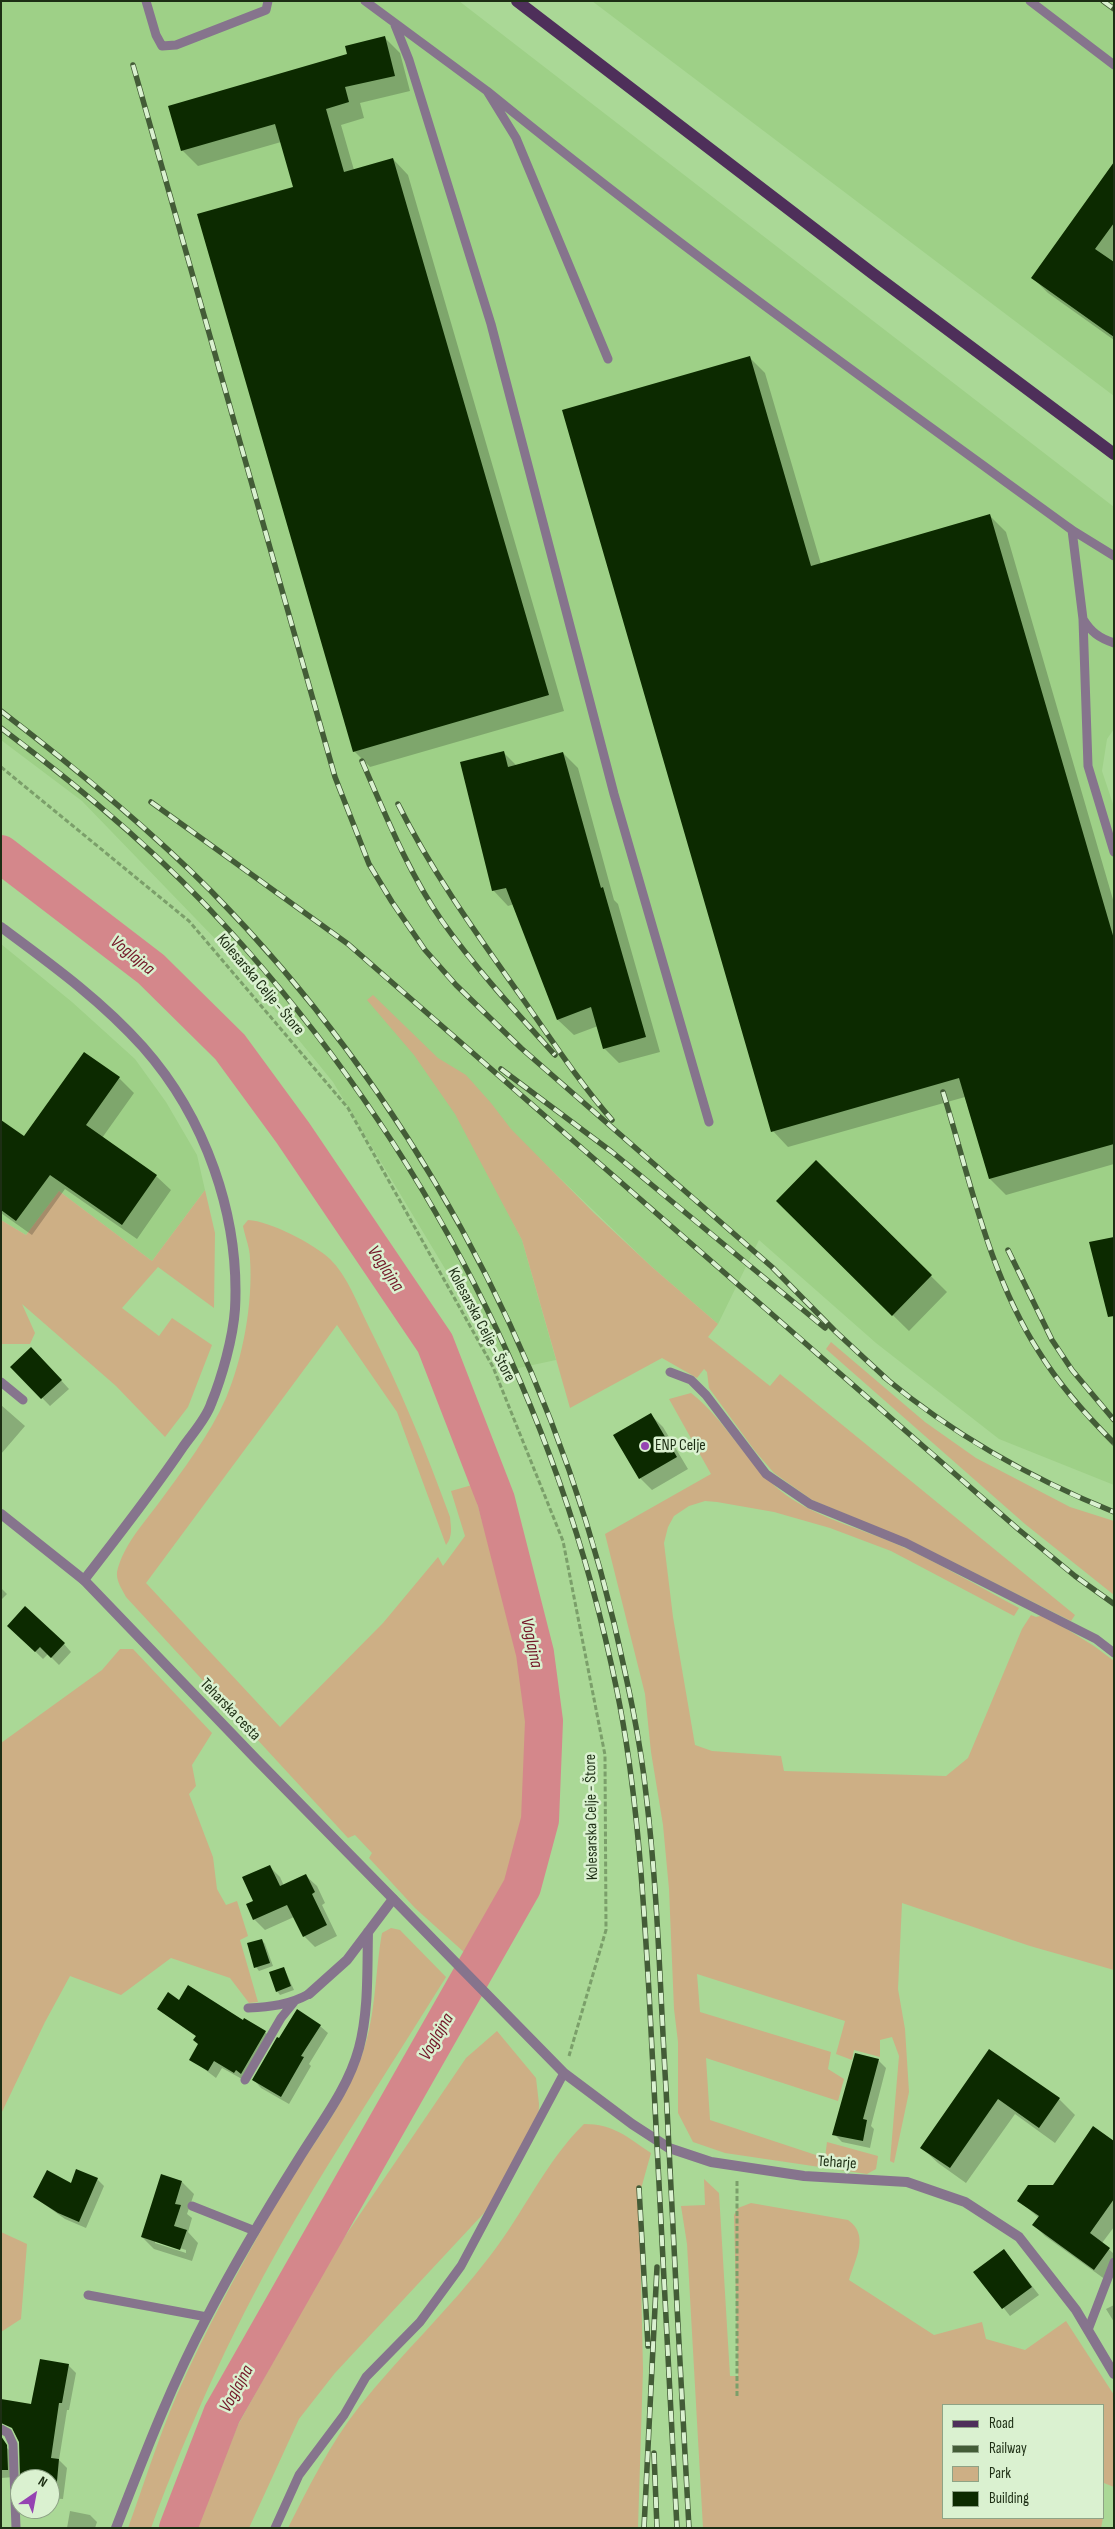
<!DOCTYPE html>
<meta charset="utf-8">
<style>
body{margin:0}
#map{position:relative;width:1115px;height:2529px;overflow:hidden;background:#aad896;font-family:"Sofia Sans Condensed",sans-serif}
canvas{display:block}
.frame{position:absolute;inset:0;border:2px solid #1d2e14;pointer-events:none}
.legend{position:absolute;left:942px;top:2404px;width:162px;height:115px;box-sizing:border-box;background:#daf1d0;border:1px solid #8ea385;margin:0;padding:6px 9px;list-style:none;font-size:15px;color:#1d2e14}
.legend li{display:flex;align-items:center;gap:10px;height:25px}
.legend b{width:25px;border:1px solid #8ea385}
.north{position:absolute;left:10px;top:2469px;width:50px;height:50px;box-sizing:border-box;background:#daf1d0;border:1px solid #8ea385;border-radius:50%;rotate:33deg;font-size:14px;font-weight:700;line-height:20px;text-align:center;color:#1d2e14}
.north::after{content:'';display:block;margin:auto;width:18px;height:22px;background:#9543b2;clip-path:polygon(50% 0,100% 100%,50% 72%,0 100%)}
</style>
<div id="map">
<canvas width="1115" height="2529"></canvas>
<div class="frame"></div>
<ul class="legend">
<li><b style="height:6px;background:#4e2f5a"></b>Road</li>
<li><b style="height:6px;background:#435c37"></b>Railway</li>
<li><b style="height:14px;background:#cdaf85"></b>Park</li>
<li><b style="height:14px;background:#0c2a00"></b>Building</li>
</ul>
<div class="north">N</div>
</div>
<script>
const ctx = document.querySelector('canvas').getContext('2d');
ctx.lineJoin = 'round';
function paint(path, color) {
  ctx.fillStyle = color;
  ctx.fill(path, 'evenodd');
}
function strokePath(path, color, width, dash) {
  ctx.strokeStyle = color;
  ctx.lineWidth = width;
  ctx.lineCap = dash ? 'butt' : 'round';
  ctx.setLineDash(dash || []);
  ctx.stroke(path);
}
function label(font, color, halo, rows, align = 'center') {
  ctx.font = font + ' "Sofia Sans Condensed",sans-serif';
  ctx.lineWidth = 5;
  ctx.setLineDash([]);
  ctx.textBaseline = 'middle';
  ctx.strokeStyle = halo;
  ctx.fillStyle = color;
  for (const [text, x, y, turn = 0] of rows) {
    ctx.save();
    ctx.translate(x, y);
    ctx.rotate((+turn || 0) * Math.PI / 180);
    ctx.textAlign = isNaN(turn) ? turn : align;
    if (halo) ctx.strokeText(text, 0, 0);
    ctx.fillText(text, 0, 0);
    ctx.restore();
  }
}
paint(new Path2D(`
 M1 1H459L1114 507V729L1107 739 1102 771 1114 807V1485L999 1439 876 1343 759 1240 718 1324 652 1267 537 1156 498 1193 522 1240 556 1360 500 1372 471 1312 333 1082 224 948 82 801 1 740Z
 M592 1H1114V396Z
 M1 944 72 1002 135 1059 166 1102 197 1155 205 1190 152 1261 59 1191 26 1235 1 1220Z`), '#9ed087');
paint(new Path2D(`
 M373 995 438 1058 466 1075 491 1103 511 1129 594 1213 652 1267 718 1324 708 1337 770 1386 780 1374 1075 1615 1071 1621 911 1541 812 1500 774 1473 755 1451 709 1388 707 1372 704 1369 697 1378 662 1358 570 1408 522 1240 455 1114 414 1055 367 1000Z
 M205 1190 215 1233 214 1308 158 1267 122 1308 159 1336 172 1318 212 1345 188 1407 165 1437 116 1386 22 1304 35 1333 30 1344H1V1220L26 1235 59 1191 152 1261Z
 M248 1220C270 1221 314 1244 330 1259 348 1277 357 1303 368 1325 400 1388 426 1451 450 1517 451 1528 453 1536 446 1545L397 1412 337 1325 146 1583 280 1727 383 1623 438 1557 443 1566 465 1536 451 1491 472 1485 525 1675 530 1703 529 1741 523 1813 509 1876 491 1917 466 1954 415 1908 369 1858 372 1853 355 1835 348 1838 126 1597C122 1589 116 1581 117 1572 123 1546 143 1524 158 1504 182 1471 210 1435 226 1398 243 1358 253 1303 250 1259 250 1248 245 1237 243 1226Z
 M831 1342 925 1422 976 1458 1070 1507 1114 1521V1595L1025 1524 826 1349Z
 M691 1393C728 1422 748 1467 786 1495 818 1518 859 1528 894 1543 937 1562 978 1586 1019 1608L1014 1616 891 1551 830 1528 774 1512 717 1502 705 1501 689 1506 674 1516 668 1527 664 1543 673 1617 695 1745 712 1751 781 1756 784 1771 946 1776 968 1758 1022 1629 1031 1615 1036 1617 1044 1615 1094 1646 1114 1661V1970L1030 1946 902 1903 898 1989 905 2029 909 2092 894 2163 890 2161 899 2056 892 2037 880 2040V2057L854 2050 852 2060 836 2054 845 2021 697 1974 700 2012 831 2052 828 2069 844 2079 838 2101 706 2058 710 2120 825 2158 827 2142 878 2156 876 2169 867 2174 725 2153 693 2142 678 2113V2042L674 2009 669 1889 663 1825 651 1752 645 1694 605 1534 711 1474 669 1399Z
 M120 1649H133L212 1733 192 1765 196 1786 189 1794 213 1857 217 1889 226 1905 237 1901 248 1936 240 1940 258 2002 249 2003 230 1978 171 1958 121 1995 70 1976 45 2022 1 2114V1743L102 1670Z
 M391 1928 400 1930 446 1977C396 2058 343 2138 295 2220 238 2317 190 2422 151 2528H128C144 2484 158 2439 176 2397 204 2332 239 2270 273 2209 302 2156 344 2110 363 2052 376 2014 375 1972 382 1933Z
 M497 2031 536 2078 539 2104 538 2128 532 2142 484 2213 335 2373 299 2419 249 2528H197L238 2425 333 2254 466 2058Z
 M584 2124C614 2124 627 2137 651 2153L639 2196 643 2369 638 2528H288C309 2486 330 2444 359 2407 400 2355 450 2309 490 2256 523 2214 545 2162 584 2124Z
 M704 2179 719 2193 730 2376H738L734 2215 738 2208 751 2203 848 2220C870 2235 855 2259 849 2280L934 2335 982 2322 986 2339 1025 2350 1066 2321 1114 2395V2487L1104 2483V2405H944V2518H1103L1101 2528H703L687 2244 681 2206 705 2205Z
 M1 2232 27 2244 21 2319 1 2332Z`), '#cdaf85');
paint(new Path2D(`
 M385 38 400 53 410 91 360 103 364 118 341 125 354 170 393 159 408 175 564 711 370 767 354 751 295 187 281 142 198 166 182 150 348 55Z
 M1114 164V259L1112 262 1114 264V340L1048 293 1033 278Z
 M749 357 765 373 821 564 990 516 1006 532 1114 903V1164L1006 1195 990 1179 965 1097 788 1147 773 1131Z
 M504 753 517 766 563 753 578 768 614 900 618 904 660 1052 619 1063 604 1048 598 1026 574 1035 558 1020 514 904 508 906 493 890Z
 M119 1078 134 1093 102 1138 156 1176 171 1190 137 1239 65 1189 32 1235 1 1213V1122L24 1138Z
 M816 1162 947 1292 909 1331 777 1201Z
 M39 1356 69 1389 50 1406 12 1367Z
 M1 1405 25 1426 1 1454Z
 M651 1415 663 1427 688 1469 652 1490 640 1478Z
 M1 1588 7 1594 1 1600Z
 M9 1626 64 1644 71 1652 59 1665 48 1654 43 1659Z
 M269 1866 280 1877 284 1886 306 1876 317 1886 325 1903 322 1905 337 1936 315 1947 304 1936 294 1917 265 1930 254 1919 255 1902Z
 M262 1940 265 1944 273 1966 259 1971 256 1967Z
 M284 1968 294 1990 280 1995 277 1991Z
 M179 2001 243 2022 244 2020 265 2032 273 2040 242 2079 222 2068 216 2078 191 2059 199 2044 197 2037 158 2009Z
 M320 2026 328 2033 309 2064 311 2066 289 2104 261 2088 254 2080Z
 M989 2051 1059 2099 1075 2115 1055 2143 1015 2114 966 2183 938 2163 922 2148Z
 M878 2060 886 2068 871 2126 874 2129 870 2148 842 2142 834 2134Z
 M1114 2143V2227L1102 2243 1114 2254V2269L1106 2280 1045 2236 1034 2225 1039 2218 1018 2200 1054 2186Z
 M97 2179 104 2186 86 2228 65 2219 34 2197 71 2184Z
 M182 2182 194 2194 187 2214 192 2218 188 2232 198 2243 192 2261 154 2249 142 2237ZM155 2240 186 2250V2253L155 2243Z
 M1004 2250 1039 2295 1010 2316 975 2272Z
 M1114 2305V2322L1106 2309Z
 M68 2365 76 2373 69 2410H67L59 2460 67 2468 63 2499 50 2498V2479H22L32 2405Z
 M1 2447H6L14 2455 15 2477 1 2478Z
 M70 2511 90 2515 97 2522 95 2528H67Z`), '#0003');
strokePath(new Path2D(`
 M1 854 151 969 230 1047 293 1133 435 1343 496 1500 535 1653 544 1721 540 1820 522 1887 222 2414 178 2528`), '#d4878b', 38);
paint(new Path2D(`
 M385 36 395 76 345 87 349 102 326 109 344 172 393 158 549 695 353 752 197 214 293 187 275 124 181 151 168 106 347 54 345 46Z
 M1114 162V223L1095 249 1114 262V337L1031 278Z
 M750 356 811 566 990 514 1114 939V1144L989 1179 959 1078 771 1132 562 410Z
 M504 751 508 767 563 752 601 888 603 887 646 1037 603 1049 591 1007 557 1020 506 888 492 891 460 762Z
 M84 1052 120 1077 86 1125 157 1175 122 1225 50 1175 16 1221 1 1210V1120L24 1136Z
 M816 1160 932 1275 892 1316 776 1201Z
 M1114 1237V1316L1108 1317 1089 1242Z
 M31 1347 62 1380 41 1399 10 1367Z
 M651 1413 677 1457 639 1479 613 1435Z
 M25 1606 65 1643 51 1658 40 1647 35 1652 7 1626Z
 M270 1865 280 1886 306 1874 315 1892 312 1894 327 1925 303 1937 287 1905 253 1920 246 1904 253 1901 242 1877Z
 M262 1939 270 1963 254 1968 247 1943Z
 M284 1967 291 1986 276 1992 269 1972Z
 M188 1985 243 2020 244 2018 266 2031 241 2074 236 2070 234 2073 214 2061 208 2071 189 2060 198 2044 193 2040 196 2036 157 2009 168 1992 179 2000Z
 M297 2009 321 2025 301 2056 304 2057 281 2097 252 2080 277 2037 279 2038Z
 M989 2049 1060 2098 1039 2128 998 2099 950 2168 920 2148Z
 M855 2053 879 2059 863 2119 867 2120 863 2141 832 2135Z
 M1093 2126 1114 2141V2199L1090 2233 1110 2248 1094 2270 1032 2225 1039 2216 1017 2201 1028 2185H1053Z
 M76 2169 98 2178 79 2222 58 2213 33 2197 47 2170 71 2183Z
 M161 2174 182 2181 175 2204 181 2205 174 2226 187 2230 180 2250 141 2237Z
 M1004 2249 1032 2287 1002 2309 973 2272Z
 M40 2359 69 2364 62 2403H59L51 2458 59 2459 56 2492H50V2479H20L19 2442 12 2428 1 2423V2399L31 2404Z
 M1 2436 7 2445 8 2470H1Z`), '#0c2a00');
strokePath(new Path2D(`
 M1 767 189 921 348 1108 493 1367 563 1541 605 1755 606 1930 569 2056
 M737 2181V2398`), '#7b9f6a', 3, [5, 2.5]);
strokePath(new Path2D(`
 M146 1 156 35 162 46 176 45 266 10 268 1
 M365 1 487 91 516 138 608 359
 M1030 1 1114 65
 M395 25 409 60 491 324 614 794 709 1122
 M487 91C676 245 875 387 1072 530
 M1114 556 1072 530 1083 619C1091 632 1099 638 1114 643
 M1083 619 1088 766 1114 852
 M670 1372 691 1380 706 1395 766 1474 810 1504 906 1543 1096 1639 1114 1653
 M1 1382 23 1400
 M248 2008C270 2007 289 2005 309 1994
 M245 2080 281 2018 294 2002
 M192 2206 255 2231
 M88 2295 207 2317
 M1088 2330 1114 2262
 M1 2429 8 2433 13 2444 16 2528
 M275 2528 299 2475 344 2415 366 2377 420 2322 461 2266 564 2073`), '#86748d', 9);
strokePath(new Path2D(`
 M1 927C51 964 101 1000 143 1047 205 1117 240 1215 235 1309 233 1338 222 1377 211 1404 206 1419 192 1434 183 1447 152 1493 118 1536 84 1580
 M309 1994 347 1960 393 1899
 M116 2528C144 2456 171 2385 207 2317 235 2263 266 2211 298 2160 320 2124 348 2089 359 2048 369 2010 367 1970 368 1932`), '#86748d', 10);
strokePath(new Path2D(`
 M1 1514 84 1580 256 1759 564 2073 632 2124 669 2148 711 2162 804 2176 907 2182 965 2202 1019 2237 1076 2310 1114 2374`), '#86748d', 10);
strokePath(new Path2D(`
 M517 1 872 273 1114 454`), '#4e2f5a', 12);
const rail = new Path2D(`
 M1103 1 1114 9
 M133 65 335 777 369 864 392 902 425 950 456 985 521 1048 772 1267 836 1332 889 1381
 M1 711C74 767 145 825 210 890 409 1092 548 1349 614 1623 627 1680 640 1737 646 1794 658 1892 660 1991 666 2089 673 2235 681 2382 689 2528
 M1 728C81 788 161 855 228 929 424 1144 559 1406 617 1691 637 1789 643 1892 649 1992L677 2528
 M362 761C386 816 408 872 442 921 476 969 516 1012 555 1055
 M151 802 348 944 1018 1529 1075 1576 1114 1604
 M398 804C432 872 476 933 520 995 550 1037 578 1081 612 1120
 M501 1069 612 1152 825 1328
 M943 1092C970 1179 989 1275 1039 1352 1060 1386 1086 1415 1114 1443
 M1008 1250 1052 1340 1072 1370 1114 1420
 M884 1377C954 1435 1030 1478 1114 1512
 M639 2188 648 2346
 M654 2453 657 2528
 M644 2528 657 2267`);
strokePath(rail, '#435c37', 5.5);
strokePath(rail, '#daf1d0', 4, [11]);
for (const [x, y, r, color] of [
 [645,1446,5,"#9543b2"]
]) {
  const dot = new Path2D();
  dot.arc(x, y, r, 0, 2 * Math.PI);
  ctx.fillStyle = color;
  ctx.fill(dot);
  strokePath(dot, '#daf1d0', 2);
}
label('16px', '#1d2e14', '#daf1d0', [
 ["Kolesarska Celje - Štore",260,985,50],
 ["Kolesarska Celje - Štore",481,1325,62],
 ["Teharska cesta",230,1710,46],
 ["Kolesarska Celje - Štore",592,1817,-91],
 ["Teharje",837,2163,4]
]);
label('16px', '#1d2e14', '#daf1d0', [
 ["ENP Celje",655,1446]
], 'left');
label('italic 18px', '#731728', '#daf1d0', [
 ["Voglajna",132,956,39],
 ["Voglajna",385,1269,56],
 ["Voglajna",531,1643,78],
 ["Voglajna",437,2037,-60],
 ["Voglajna",237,2389,-61]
]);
</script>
